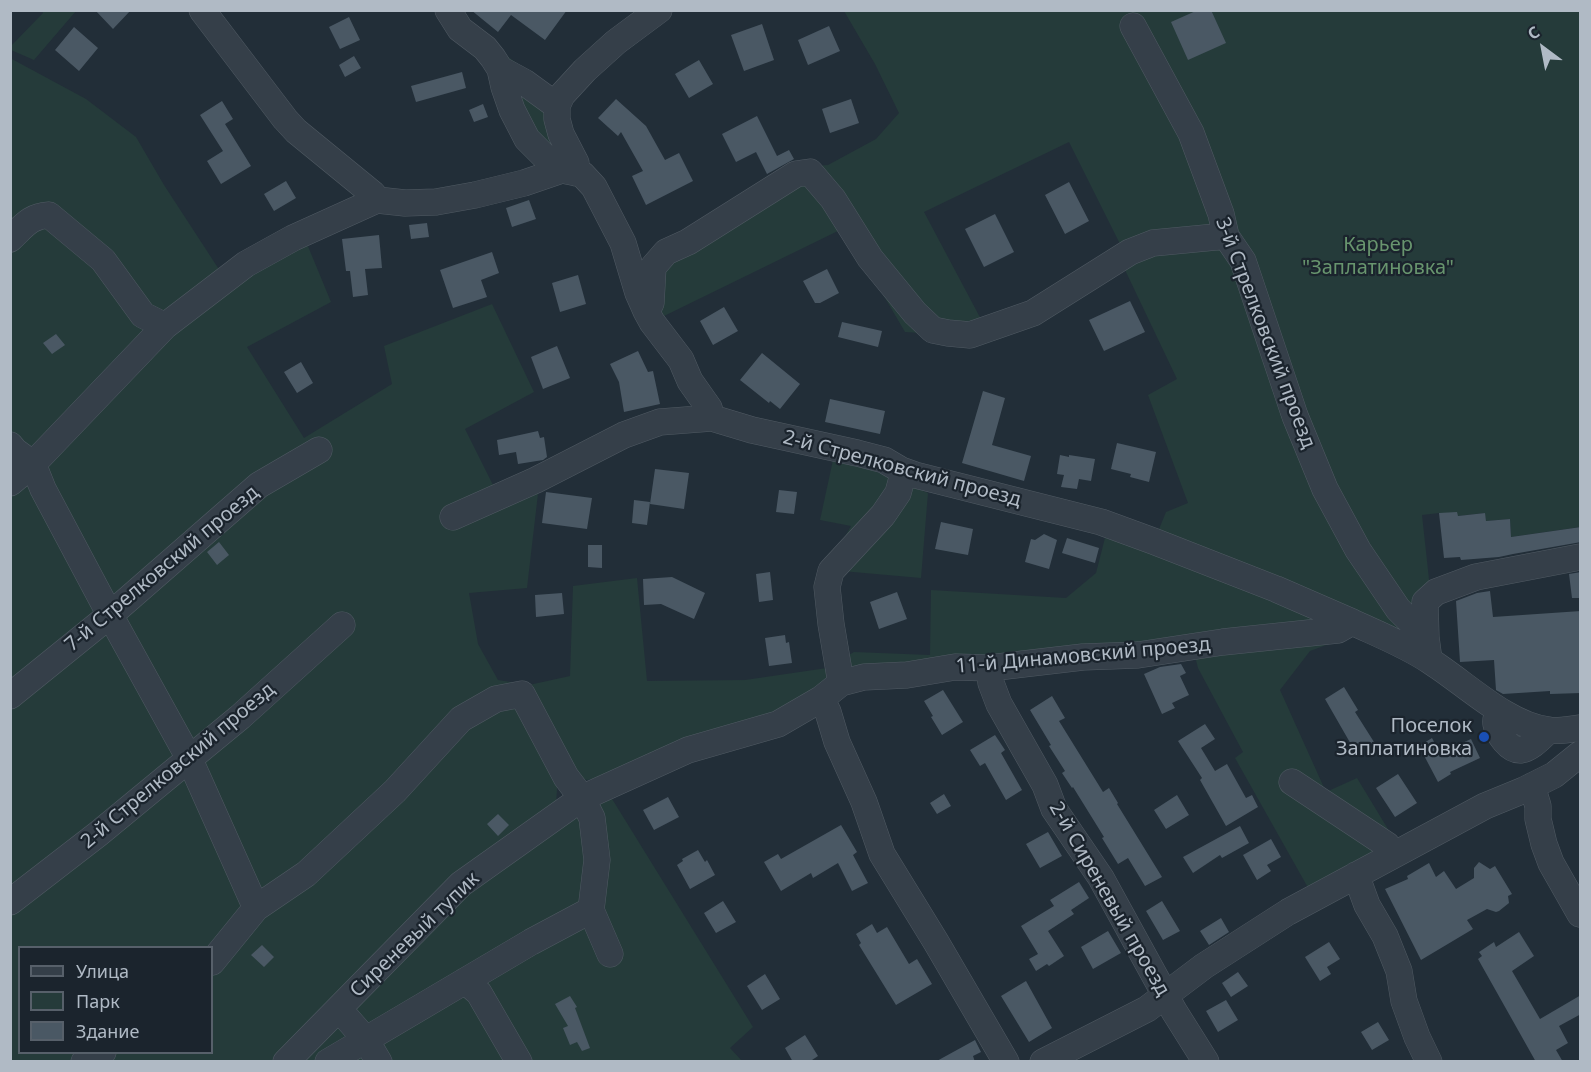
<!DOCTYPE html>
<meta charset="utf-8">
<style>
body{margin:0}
#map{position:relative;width:1591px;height:1072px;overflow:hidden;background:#222e38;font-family:"Noto Sans",sans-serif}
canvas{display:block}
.frame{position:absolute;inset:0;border:12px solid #b0bac5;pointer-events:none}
.legend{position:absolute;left:18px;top:946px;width:195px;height:108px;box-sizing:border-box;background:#1b242d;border:2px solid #57606a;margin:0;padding:8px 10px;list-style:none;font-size:18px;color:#b0bac5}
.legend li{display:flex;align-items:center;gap:12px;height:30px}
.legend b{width:30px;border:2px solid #57606a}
.north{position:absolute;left:1513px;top:18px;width:60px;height:60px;-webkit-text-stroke:4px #1b242d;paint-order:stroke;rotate:328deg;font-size:16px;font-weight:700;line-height:24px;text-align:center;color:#b0bac5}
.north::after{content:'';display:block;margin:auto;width:21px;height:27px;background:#b0bac5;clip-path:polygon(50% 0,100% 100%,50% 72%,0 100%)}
</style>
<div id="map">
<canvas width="1591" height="1072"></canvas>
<div class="frame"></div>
<ul class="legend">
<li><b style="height:8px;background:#353f49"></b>Улица</li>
<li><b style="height:16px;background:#253b3a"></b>Парк</li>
<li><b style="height:16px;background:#4a5864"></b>Здание</li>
</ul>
<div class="north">С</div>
</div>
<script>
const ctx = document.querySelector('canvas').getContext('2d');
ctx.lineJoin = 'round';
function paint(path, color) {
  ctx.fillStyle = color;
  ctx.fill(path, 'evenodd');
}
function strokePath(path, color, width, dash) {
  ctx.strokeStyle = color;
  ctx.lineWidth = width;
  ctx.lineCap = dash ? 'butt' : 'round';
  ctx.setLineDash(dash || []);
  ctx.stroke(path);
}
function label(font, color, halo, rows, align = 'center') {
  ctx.font = font + ' "Noto Sans",sans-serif';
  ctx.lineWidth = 4.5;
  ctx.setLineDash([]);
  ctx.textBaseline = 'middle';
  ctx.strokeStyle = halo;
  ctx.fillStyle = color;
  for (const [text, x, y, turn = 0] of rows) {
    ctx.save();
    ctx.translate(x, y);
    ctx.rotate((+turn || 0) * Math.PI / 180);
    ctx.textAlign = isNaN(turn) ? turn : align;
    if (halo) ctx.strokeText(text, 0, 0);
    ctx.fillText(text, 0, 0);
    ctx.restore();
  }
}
paint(new Path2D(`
 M42 11H76L34 60 11 50V46L43 13Z
 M844 11H1580V527L1511 537 1510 519 1486 521 1484 513 1458 516 1439 513 1422 515 1433 616 1417 643 1157 534 1166 512 1188 503 1148 395 1177 379 1126 272 1123 250 1069 142 924 212 983 323 936 334 905 332 844 228 660 318 665 261 800 167 828 165 876 139 899 113 875 64Z
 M496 48 555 91 559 144 545 153Z
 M10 58 86 99 136 137 164 185 222 274 305 239 331 302 247 347 304 438 392 384 384 346 492 304 534 392 465 429 495 489 539 485 527 588 469 593 478 644 498 680 529 685 570 676 573 586 637 578 647 681 745 680 827 668 854 652 930 655 931 590 1066 598 1096 573 1106 534 1331 623 907 670 623 772 588 780 558 775 556 804 277 1061H11ZM20 948H212V1052H20Z
 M833 460 867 468 928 493 921 578 842 571 832 559 851 526 820 520Z
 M1340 640 1310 651 1280 690 1326 792 1357 778 1397 844 1311 893 1235 758 1243 752 1198 668 1194 652Z
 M609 794 753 1027 730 1048 742 1061 299 1062 467 890Z`), '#253b3a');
paint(new Path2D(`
 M95 10H131L113 29Z
 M471 10H567L545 40 511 15 498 32Z
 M1198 10H1211L1226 43 1188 60 1171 22Z
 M349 17 360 40 340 49 329 27Z
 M762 24 774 60 744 71 731 35Z
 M829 26 840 51 808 65 798 40Z
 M74 27 98 48 79 71 55 50Z
 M354 56 361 68 345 77 339 65Z
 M699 60 713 84 689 98 675 74Z
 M462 72 466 88 416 102 411 86Z
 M616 99 646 126 665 160 679 153 693 181 646 205 632 176 643 171 621 132 618 136 598 118Z
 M851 99 859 123 830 133 822 109Z
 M222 101 233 119 225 124 251 166 221 184 207 161 223 151 200 115Z
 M483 104 488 117 474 122 469 110Z
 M757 116 777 156 789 150 794 159 767 174 756 152 736 162 722 134Z
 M286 181 296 198 274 211 264 194Z
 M1069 182 1089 221 1065 234 1045 195Z
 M529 200 536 219 512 227 506 208Z
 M995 214 1014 252 984 267 965 229Z
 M427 223 429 237 411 239 409 225Z
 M379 235 382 268 365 269 368 295 353 297 350 271H346L342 239Z
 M492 252 499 273 481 280 487 297 453 308 440 270Z
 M827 269 839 293 820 303H815L803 281Z
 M578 275 586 304 560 312 552 283Z
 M1130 301 1145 332 1104 351 1089 320Z
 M724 307 738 331 713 345 700 321Z
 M842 322 882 331 878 347 838 337Z
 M56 334 65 345 52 354 43 343Z
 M557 346 570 378 543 389 531 357Z
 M638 351 648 372 653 371 660 404 624 412 619 382 610 364Z
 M762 353 800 384 780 409 770 401 769 403 740 380Z
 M301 362 313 383 297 393 284 372Z
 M983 391 1005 398 992 445 1031 456 1024 481 962 463Z
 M830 399 885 411 880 434 825 422Z
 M538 431 540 438 544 437 547 457 543 460 518 464 516 452 499 455 497 440Z
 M1117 443 1156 452 1149 482 1130 477 1131 474 1111 469Z
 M1060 455 1069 457V455L1095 459 1091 481 1079 479 1077 489 1061 487 1064 475 1057 474Z
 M655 469 689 473 684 509 650 504Z
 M779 490 797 492 794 514 776 512Z
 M546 492 592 498 587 529 542 523Z
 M634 500 650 502 647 525 632 523Z
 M1457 512 1458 516 1485 513 1486 521 1510 519 1511 537 1581 527V542L1513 554 1499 557 1461 560 1460 557 1444 558 1439 513Z
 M941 522 973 529 968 555 935 549Z
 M1044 534 1057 540 1049 569 1025 562 1031 539 1035 540Z
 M1067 538 1099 548 1095 563 1062 553Z
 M219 542 229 555 217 565 207 552Z
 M588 545H602V568L588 567Z
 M770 572 773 600 759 602 756 574Z
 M1581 572V598H1572L1569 574Z
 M672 577 705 593 694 619 661 604 644 605 643 579Z
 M1490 591 1493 617 1581 611V693L1550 694V691L1503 694 1496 690 1494 660 1460 662 1456 601 1477 593Z
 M897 592 907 619 879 629 870 602Z
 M562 593 564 614 536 617 535 595Z
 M785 635 786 643 789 642 792 663 769 666 765 638Z
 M1181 664 1186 673 1180 676 1189 695 1172 703 1175 708 1162 714 1144 674 1160 667Z
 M1344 687 1358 710 1355 712 1374 742 1356 753 1325 699Z
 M943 690 963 722 942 735 931 717 933 716 924 701Z
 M1052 696 1065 718 1059 721 1103 792 1109 788 1118 803 1117 804 1162 877 1145 886 1128 858 1118 864 1102 838 1104 837 1073 787 1072 788 1062 773 1065 771 1049 746 1051 745 1030 710Z
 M1205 724 1215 739 1201 748 1215 771 1227 764 1246 798 1252 795 1258 807 1226 826 1200 780 1202 778 1178 741Z
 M995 735 1005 750 1001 753 1022 790 1006 800 985 763 980 766 970 750Z
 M1432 738 1440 753 1471 739 1480 758 1450 772 1451 774 1438 782 1419 746Z
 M1398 774 1417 803 1395 817 1376 788Z
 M944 794 951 806 937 814 930 803Z
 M1177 795 1189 815 1166 829 1154 810Z
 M668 797 679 817 654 830 643 810Z
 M498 814 509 825 498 836 487 824Z
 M841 825 857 852 853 855 868 883 852 891 838 863 813 878 811 873 781 891 764 862 778 854 781 859Z
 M1240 826 1249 843 1222 858 1220 855 1193 873 1183 857Z
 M1048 832 1062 856 1040 868 1026 844Z
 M1271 839 1281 857 1267 865 1271 871 1257 880 1243 855Z
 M698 850 705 862 707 860 715 875 690 889 677 865 683 861 682 859Z
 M1479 862 1490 869 1495 866 1512 894 1508 896 1509 903 1499 911 1496 912 1487 909 1467 920 1473 929 1421 960 1385 889 1408 879 1407 876 1429 863 1436 877 1444 871 1456 889 1474 878V868Z
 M1079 882 1089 898 1071 910 1074 914 1048 931 1064 956 1049 966 1047 964 1036 971 1029 959 1038 954 1021 926 1054 906 1050 900Z
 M723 901 736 922 716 933 704 913Z
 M1162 901 1180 931 1163 940 1146 911Z
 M1221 918 1229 932 1209 945 1200 931Z
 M872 924 877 933 887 927 909 964 917 959 932 984 896 1005 859 945 861 943 856 934Z
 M1108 931 1121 953 1093 969 1081 947Z
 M1519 932 1534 956 1512 971 1540 1019 1581 995V1014L1559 1026 1568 1043 1556 1050 1563 1062H1536L1478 959 1482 956 1479 952 1494 942 1496 947Z
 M1329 942 1340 959 1327 967 1331 974 1320 981 1305 957Z
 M262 945 274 957 264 967 251 955Z
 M1238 972 1248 986 1231 997 1222 983Z
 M765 974 780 999 762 1010 747 986Z
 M1026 981 1052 1028 1029 1042 1001 996Z
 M570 996 577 1007 575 1008 590 1048 582 1051 577 1042 570 1045 563 1028 568 1026 555 1004Z
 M1226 1000 1238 1020 1218 1032 1206 1011Z
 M1378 1022 1389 1040 1372 1050 1361 1032Z
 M805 1035 818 1056 809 1062H793L785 1048Z
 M975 1040 981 1052 973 1056 975 1062H935Z`), '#4a5864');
const minor = new Path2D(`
 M202 10 285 119 296 131 373 194 377 200
 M448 10 460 29 485 48 493 58 500 69 504 87 512 110 527 139 543 155 562 170 582 174 594 187 623 243 638 293 646 311 652 322 681 360 690 381 709 408 712 418
 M1133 26 1191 133 1221 214 1226 236 1243 261 1295 416 1325 489 1358 550 1398 609 1426 637 1429 660
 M500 69 524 82 557 106
 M576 173V163L561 134 557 119V106L562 95 585 70 616 42 659 10
 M10 239C24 226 30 216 49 215L103 260 143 315 165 326
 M646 311 651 303 653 267 666 252 688 242 796 174 810 172 833 199 870 258 915 313 933 330 948 333 970 335 1033 313 1130 252 1153 243 1226 236
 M10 445 15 451 33 464 43 489 110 615 189 758 256 908
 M10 483 33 464 165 326 246 264 293 238 377 200 405 203 436 202 475 195 524 183 562 170
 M453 517 536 480 624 435 660 422 712 418 752 430 857 453 884 460 901 470 915 475 1101 522 1153 541 1276 589 1352 622
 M1426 637 1425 602 1436 592 1476 577 1580 557
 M989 668 991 683 999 704 1045 785 1054 809 1101 878 1174 1011 1206 1062
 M841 683 831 624 827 587 831 571 883 515 898 493 904 471
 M10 696 110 615 259 485 319 450
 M821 699 828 712 837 742 864 802 882 854 936 942 1006 1062
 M1500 711C1497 715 1495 719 1496 724 1498 734 1509 751 1521 750 1532 748 1541 737 1549 730
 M1292 782 1387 845 1394 854
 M1532 786 1538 806V819L1544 844 1551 863 1580 914
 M1356 875 1367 905 1385 936 1399 971 1404 1001 1417 1037 1429 1062
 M10 902 98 834 240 717 342 625
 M212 962 256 908 306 874 395 791 461 719 496 699 522 694 566 777 582 798 592 818 597 860 591 910 610 954
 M465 981 479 993 519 1062
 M339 1009 366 1040 379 1062
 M84 1062 103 1052
 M286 1062 461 884 582 798 688 750 778 724 821 699 841 683 864 677 907 675 955 667 989 668 1083 657 1138 655 1223 642 1338 630 1352 622C1378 634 1406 645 1430 661 1465 683 1507 725 1548 730 1558 732 1570 729 1580 728
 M328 1062 531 942 591 910
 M1043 1062 1147 1009 1204 966 1288 912 1485 806 1524 790 1554 775 1580 754`);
strokePath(minor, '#505a63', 27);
strokePath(minor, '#353f49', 26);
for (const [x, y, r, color] of [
 [1484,737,6,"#1a4fb4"]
]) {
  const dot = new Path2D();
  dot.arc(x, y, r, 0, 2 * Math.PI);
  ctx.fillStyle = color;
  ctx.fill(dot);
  strokePath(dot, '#1b242d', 2);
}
label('20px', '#68956e', '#1b242d', [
 ["Карьер",1378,245],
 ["\"Заплатиновка\"",1378,268]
]);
label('20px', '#b0bac5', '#1b242d', [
 ["3-й Стрелковский проезд",1265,333,69],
 ["2-й Стрелковский проезд",902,469,15],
 ["7-й Стрелковский проезд",162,569,-40],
 ["11-й Динамовский проезд",1083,656,-5],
 ["2-й Стрелковский проезд",178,766,-40],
 ["2-й Сиреневый проезд",1109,899,60],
 ["Сиреневый тупик",415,935,-44]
]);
label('20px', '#b0bac5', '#1b242d', [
 ["Поселок",1472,726],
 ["Заплатиновка",1472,749]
], 'right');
</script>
